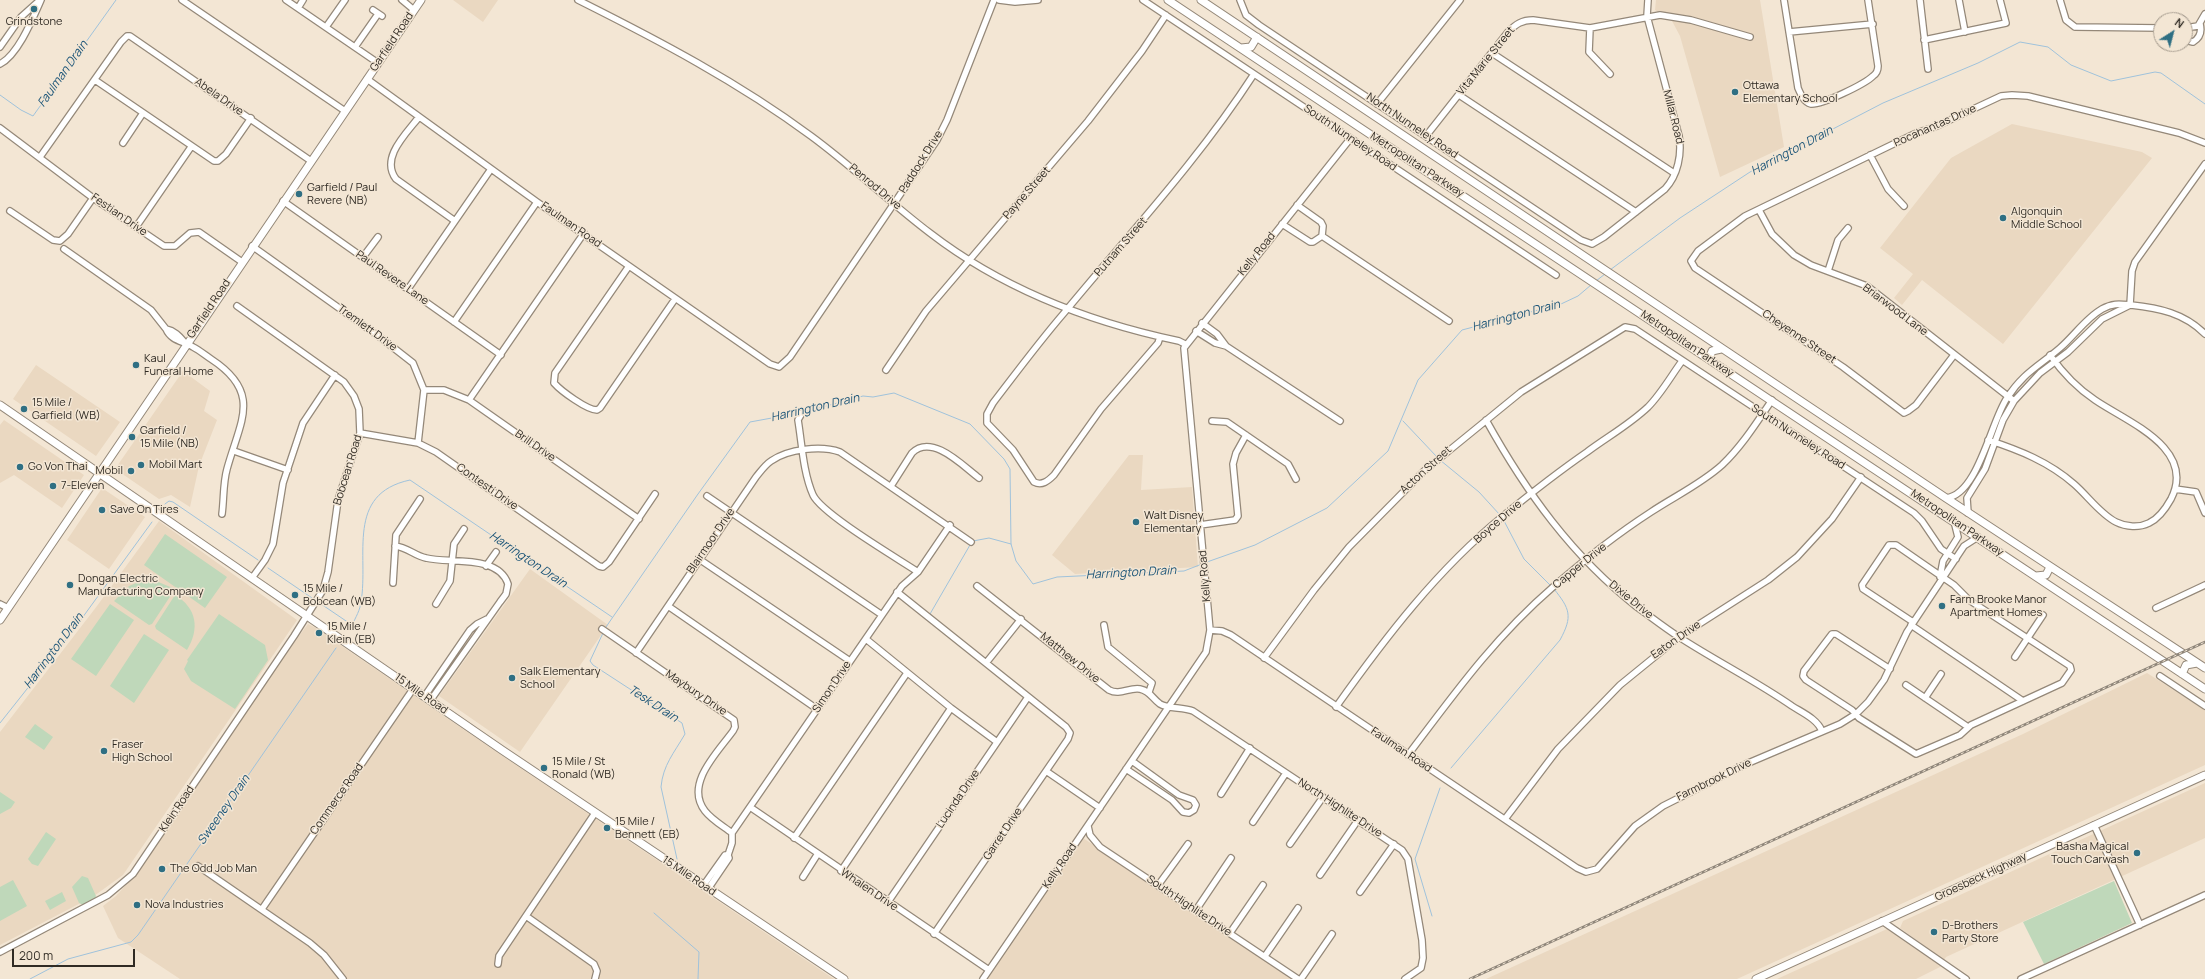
<!DOCTYPE html>
<style>
body{margin:0}
#map{position:relative;width:2205px;height:979px;overflow:hidden;background:#f3e6d4;font-family:Manrope,sans-serif}
canvas{display:block}
.north{position:absolute;left:2153px;top:12px;width:40px;height:40px;box-sizing:border-box;background:#f3e6d4;border:1px solid #a59b8e;border-radius:50%;rotate:36deg;font-size:11px;font-weight:700;line-height:16px;text-align:center;color:#302b24}
.north::after{content:'';display:block;margin:auto;width:14px;height:18px;background:#2f6f83;clip-path:polygon(50% 0,100% 100%,50% 72%,0 100%)}
.scale{position:absolute;left:12px;top:949px;width:123px;height:18px;box-sizing:border-box;border:2px solid #302b24;border-top:0;padding-left:5px;font-size:12px;line-height:14px;white-space:nowrap;color:#302b24;-webkit-text-stroke:3px #f3e6d4;paint-order:stroke}
</style>
<div id="map">
<canvas width="2205" height="979"></canvas>
<div class="north">N</div>
<div class="scale">200 m</div>
</div>
<script>
const ctx = document.querySelector('canvas').getContext('2d');
ctx.lineJoin = 'round';
function paint(path, color) {
  ctx.fillStyle = color;
  ctx.fill(path, 'evenodd');
}
function strokePath(path, color, width, dash) {
  ctx.strokeStyle = color;
  ctx.lineWidth = width;
  ctx.lineCap = dash ? 'butt' : 'round';
  ctx.setLineDash(dash || []);
  ctx.stroke(path);
}
function label(font, color, halo, rows, align = 'center') {
  ctx.font = font + ' Manrope,sans-serif';
  ctx.lineWidth = 3;
  ctx.setLineDash([]);
  ctx.textBaseline = 'middle';
  ctx.strokeStyle = halo;
  ctx.fillStyle = color;
  for (const [text, x, y, turn = 0] of rows) {
    ctx.save();
    ctx.translate(x, y);
    ctx.rotate((+turn || 0) * Math.PI / 180);
    ctx.textAlign = isNaN(turn) ? turn : align;
    if (halo) ctx.strokeText(text, 0, 0);
    ctx.fillText(text, 0, 0);
    ctx.restore();
  }
}
paint(new Path2D(`
 M453 0H498L483 22Z
 M1656 0H1760L1784 147 1720 177 1680 36 1672 21 1655 10Z
 M2012 124 2142 152 2152 158 2003 344 1922 280 1902 305 1894 298 1913 274 1880 248 1951 158Z
 M36 365 120 422 96 456 13 399Z
 M183 371 210 391 204 411 217 420 199 466 190 507 171 495 159 499 115 469Z
 M4 420 84 475 62 508 14 475 0 483V425Z
 M1129 455H1143L1141 490 1192 487 1198 567 1075 574 1052 555Z
 M102 488 145 517 109 569 67 540Z
 M159 521 297 620 123 875 94 896 0 945V732L97 606Z
 M530 569 608 625 520 752 439 696Z
 M308 624 314 627 498 753 834 979H180L118 938 103 906 116 896 138 872 281 660Z
 M2147 673 2205 710V765L1737 979H1486L2023 734Z
 M2205 783V838L1946 957 1944 960 1900 928 1903 921Z
 M1083 838 1294 979H987Z
 M1887 929 1944 965 1916 979H1777Z`), '#ead8c1');
paint(new Path2D(`
 M165 534 227 577 205 608 144 565Z
 M141 581H156L175 589 152 624 149 625 114 601 129 586Z
 M175 595C197 608 200 629 187 650L156 629 155 626Z
 M110 604 134 620 96 676 71 659Z
 M219 614 265 645 268 660 235 709 191 681 184 669 188 661 187 660Z
 M144 634 169 650 134 703 110 686Z
 M35 724 53 737 44 750 25 737Z
 M0 792 15 802 11 808 0 814Z
 M46 832 56 839 38 866 32 864 28 859Z
 M82 876 88 878 96 896 95 899 83 905 79 903 72 887Z
 M13 880 27 906 0 921V887Z
 M2114 881 2132 923 2044 964 2023 922Z
 M62 892 66 901 50 910 45 901Z`), '#bfd8ba');
strokePath(new Path2D(`
 M0 95 21 110 33 116 116 0
 M1610 270 1680 218 1750 172 1883 103 1978 63 2020 42 2048 47 2071 65 2111 81 2155 72 2161 73 2205 104
 M1596 281 1605 274
 M804 412 863 396 873 397 894 393 970 424 1004 459 1010 469 1011 544 1016 561 1033 584 1057 577 1184 571 1202 564
 M1403 421 1437 457
 M1440 460 1479 492 1500 515
 M165 504 169 501 173 502 258 560
 M1503 519 1524 559 1550 585
 M973 541 989 538 1011 544
 M1207 562 1255 545 1327 508 1388 451 1418 380 1462 330 1561 304 1578 296 1591 285
 M268 568 312 598
 M321 604 352 625C356 617 360 610 361 602 369 555 345 494 410 480L612 617
 M930 614 970 545
 M606 627 698 494 750 422 799 413
 M603 633 590 661 593 665 682 723 685 734C674 753 663 765 661 787L677 859
 M0 723 69 636 152 522
 M1451 768 1560 640C1573 616 1570 609 1554 589
 M654 913 699 952 698 979
 M1432 916 1415 859 1440 788
 M30 979 68 959 131 942 138 935 336 648`), '#9fc2db', 1);
const minor = new Path2D(`
 M182 0 345 111
 M286 0 378 63
 M402 0 414 10
 M578 0C658 40 738 82 811 136 852 166 889 202 930 233 1004 290 1089 322 1179 341L1185 344
 M999 0 1015 2 1038 0
 M1143 0 1556 275
 M1240 0 1246 15 1259 25 1581 240 1592 244 1604 237 1665 189C1678 175 1682 154 1679 136L1647 16 1648 0
 M1784 0 1798 88C1801 95 1804 102 1811 104 1822 105 1865 84 1873 76 1876 74 1878 70 1878 66L1868 0
 M1920 0 1928 69
 M1959 0 1965 32
 M2060 0 2066 20 2075 27 2161 28
 M298 8 303 0
 M373 10 382 16
 M326 27 345 0
 M1590 28 1589 52 1610 74
 M2185 28 2198 26 2205 14
 M1789 32 1873 24
 M1924 40 2006 23 2000 0
 M2185 40 2193 42C2200 38 2202 32 2200 24
 M0 47 21 17 40 0
 M355 47 378 14
 M1492 53 1674 173
 M0 64C18 55 33 18 41 0
 M367 79 537 202 770 364 779 367 790 357 937 140 947 120 994 0
 M95 80 214 161H218L226 154 251 118
 M1459 95 1636 212
 M1377 104 1460 0
 M419 117C406 134 380 158 396 179L455 221
 M0 128 93 198 164 246H175L190 233 199 232 242 262
 M1426 136 1508 32C1516 24 1522 20 1533 20L1590 28 1660 15 1691 20 1750 37
 M123 143 143 113
 M1870 155 1888 189 1904 206
 M40 157 121 42 127 36H130L311 161
 M283 201 501 355
 M1759 210 1772 234 1794 255 1811 265 1867 286 2014 401
 M10 211 53 240 60 241 68 234 93 198
 M1282 224 1310 242H1313L1322 236 1323 226 1321 222 1297 205
 M136 227 191 147
 M1322 236 1449 321
 M252 246 381 338 413 363 424 390 418 443
 M64 249 151 310 166 329
 M363 257 378 237
 M629 266 555 373 554 383C561 391 587 410 597 410L600 408 675 299
 M1828 271 1838 240 1848 228
 M408 289 491 169
 M2130 305 2132 271 2135 262 2205 164
 M454 322 537 202
 M1196 331 1215 343 1226 346 1217 334 1202 323
 M1160 337 1158 343 1101 409 1054 475C1048 481 1042 486 1034 482L1013 450 987 423V414L993 403C1016 373 1039 342 1064 313 1130 233 1197 162 1254 74
 M186 344C180 337 176 331 166 329 171 341 183 341 193 347 199 350 205 355 211 359 263 393 240 421 227 469 223 483 224 499 222 514
 M1226 346 1340 421
 M1954 355 1916 405 1908 411 1904 413 1843 367 1695 268 1691 261 1698 251 1745 216 1914 134 1937 126 2001 96 2012 95 2028 96 2179 133 2205 143
 M886 370 926 311 1088 121 1142 51 1166 15
 M424 390H444L469 400 639 519
 M469 400 584 233
 M802 413 798 420C802 444 803 472 813 495 822 514 897 558 918 572
 M1486 420C1526 492 1572 556 1637 607 1651 617 1665 628 1679 637 1716 661 1756 681 1792 706 1803 713 1817 719 1822 731
 M1212 421 1227 422 1288 464 1296 479
 M360 433 418 443 436 452 599 566 603 567 609 562 655 494
 M1988 440C2019 450 2049 462 2074 484 2087 495 2100 514 2116 522 2126 527 2139 528 2149 523 2158 519 2166 508 2171 499 2197 448 2127 422 2095 400 2077 388 2062 372 2050 355
 M234 451 288 470
 M891 486 912 453C932 433 963 466 979 478
 M2175 489 2196 492 2205 513
 M707 496 882 615
 M1946 498C1978 495 1991 421 2007 398 2023 373 2039 366 2060 348 2074 336 2086 318 2102 309 2113 303 2119 304 2131 305 2159 308 2184 313 2205 334
 M1968 513 1967 498 1985 469 2003 420 2014 401 2040 373 2068 352 2102 319 2130 305
 M1200 525 1235 520 1238 516 1233 464 1236 453 1246 435
 M395 546C407 547 415 556 426 558 449 564 498 554 508 584L506 594 500 602 430 701
 M699 559 850 661
 M486 566 496 552
 M1940 577 1943 561 1958 537 1954 521
 M252 578 265 560 273 544 283 483 303 423 335 375
 M393 583 396 535 420 499
 M977 586 1109 690C1120 696 1129 687 1140 689 1150 691 1152 698 1160 704 1168 709 1183 707 1193 711L1402 850 1408 859 1422 940 1423 958 1421 968 1405 979
 M897 592 1066 727 1070 733 1068 739 934 934
 M0 604 8 608
 M436 604 450 581 454 544 464 529
 M668 606 817 709
 M2156 608 2205 585
 M1104 625 1108 647 1152 683 1149 692
 M1911 625 2023 701
 M602 629 734 720 735 727 733 731C718 752 684 784 705 811 712 820 723 826 732 833
 M1210 630 1222 631 1231 635 1577 868 1586 872 1597 869 1635 826 1663 806 1746 764 1840 724 1856 714 1868 702 1884 680 1907 632 1964 546 1978 537
 M866 639 951 708 997 742
 M636 653 756 477C761 471 765 465 771 461 788 449 821 445 840 452L971 542
 M2015 657 2043 615
 M1264 658 1314 590 1349 547 1424 471 1521 392 1625 327 1635 329 1914 513 1922 521 1941 549 1956 559
 M986 663 1021 619
 M1890 669 1836 634H1832L1804 671 1803 676 1806 680 1852 710 1859 718 1916 754 1960 735 1971 725 2062 683 2071 670 2070 666 1969 600 1954 585 1922 563 1896 545H1889L1862 585 1863 589 1913 622
 M2160 676 2205 706
 M1906 685 1968 727
 M424 697 470 630 477 624 487 619
 M1925 698 1941 674
 M1336 707C1385 638 1437 570 1503 516 1530 494 1558 472 1587 452 1607 437 1629 425 1648 407 1661 394 1671 376 1682 361
 M1408 755C1454 694 1494 638 1553 587 1584 560 1617 534 1651 512 1675 496 1701 484 1722 465 1742 446 1757 422 1772 400
 M1126 769 1172 800 1183 812 1189 813 1194 810 1196 805 1193 800 1179 795 1132 761
 M1046 771 1100 808
 M1221 794 1250 748
 M750 807 989 970
 M1505 819 1558 749 1620 685 1679 637 1768 580 1797 557 1832 519 1861 477
 M1253 822 1286 773
 M2094 825 2140 925
 M1088 826 1090 835 1100 847 1298 979
 M794 838 907 673
 M1290 844 1323 797
 M728 855 732 843V833L902 586 918 572 950 525
 M198 866 310 943 324 955 343 979
 M841 871 951 708
 M1320 875 1358 820
 M803 877 817 855
 M1159 884 1188 844
 M703 886 725 855H728L729 858 708 889
 M1360 892 1394 844
 M888 902 1028 697
 M262 909 413 689
 M1196 910 1231 858
 M526 916 594 964 597 971 595 979
 M1882 921 1966 979
 M1230 933 1263 885
 M0 952 108 895 133 874 294 636 323 590 328 572 338 500 360 433 359 409 354 396 344 382 237 306
 M1265 956 1298 908
 M498 964 499 956 595 813
 M983 979 1206 652 1210 630 1184 348 1350 139
 M1301 979 1332 934
 M2021 979 2205 895`);
const major = new Path2D(`
 M1168 0 2205 689
 M1201 0 1946 498 2205 668
 M1241 48 1251 47 1257 37
 M1709 359 1712 351 1721 349
 M0 405 502 750 844 979
 M2036 576 2046 575 2050 567
 M0 620 421 0
 M2182 674 2186 665 2197 663
 M1756 979 2205 775`);
strokePath(minor, '#948879', 8);
strokePath(major, '#948879', 9);
strokePath(minor, '#fff', 5.5);
strokePath(major, '#fff', 7);
const rail = new Path2D(`
 M1470 979 2205 642`);
strokePath(rail, '#8f867a', 2.5);
strokePath(rail, '#f3e6d4', 1, [3]);
for (const [x, y, r, color] of [
 [34,9,4,"#2f6f83"],
 [1735,92,4,"#2f6f83"],
 [299,194,4,"#2f6f83"],
 [2003,218,4,"#2f6f83"],
 [136,365,4,"#2f6f83"],
 [24,409,4,"#2f6f83"],
 [132,437,4,"#2f6f83"],
 [141,465,4,"#2f6f83"],
 [20,467,4,"#2f6f83"],
 [131,471,4,"#2f6f83"],
 [53,486,4,"#2f6f83"],
 [102,510,4,"#2f6f83"],
 [1136,522,4,"#2f6f83"],
 [70,585,4,"#2f6f83"],
 [295,595,4,"#2f6f83"],
 [1942,606,4,"#2f6f83"],
 [319,633,4,"#2f6f83"],
 [512,678,4,"#2f6f83"],
 [104,751,4,"#2f6f83"],
 [544,768,4,"#2f6f83"],
 [607,828,4,"#2f6f83"],
 [2137,853,4,"#2f6f83"],
 [162,869,4,"#2f6f83"],
 [137,905,4,"#2f6f83"],
 [1934,932,4,"#2f6f83"]
]) {
  const dot = new Path2D();
  dot.arc(x, y, r, 0, 2 * Math.PI);
  ctx.fillStyle = color;
  ctx.fill(dot);
  strokePath(dot, '#f3e6d4', 1.5);
}
label('11px', '#302b24', '#f3e6d4', [
 ["Grindstone",34,22,"center"],
 ["Ottawa",1743,86],
 ["Elementary School",1743,99],
 ["Garfield / Paul",307,188],
 ["Revere (NB)",307,201],
 ["Algonquin",2011,212],
 ["Middle School",2011,225],
 ["Kaul",144,359],
 ["Funeral Home",144,372],
 ["15 Mile /",32,403],
 ["Garfield (WB)",32,416],
 ["Garfield /",140,431],
 ["15 Mile (NB)",140,444],
 ["Mobil Mart",149,465],
 ["Go Von Thai",28,467],
 ["Mobil",123,471,"right"],
 ["7-Eleven",61,486],
 ["Save On Tires",110,510],
 ["Walt Disney",1144,516],
 ["Elementary",1144,529],
 ["Dongan Electric",78,579],
 ["Manufacturing Company",78,592],
 ["15 Mile /",303,589],
 ["Bobcean (WB)",303,602],
 ["Farm Brooke Manor",1950,600],
 ["Apartment Homes",1950,613],
 ["15 Mile /",327,627],
 ["Klein (EB)",327,640],
 ["Salk Elementary",520,672],
 ["School",520,685],
 ["Fraser",112,745],
 ["High School",112,758],
 ["15 Mile / St",552,762],
 ["Ronald (WB)",552,775],
 ["15 Mile /",615,822],
 ["Bennett (EB)",615,835],
 ["Basha Magical",2129,847,"right"],
 ["Touch Carwash",2129,860,"right"],
 ["The Odd Job Man",170,869],
 ["Nova Industries",145,905],
 ["D-Brothers",1942,926],
 ["Party Store",1942,939]
], 'left');
label('11px', '#302b24', '#f3e6d4', [
 ["Garfield Road",392,42,-56],
 ["Vita Marie Street",1486,61,-51],
 ["Abela Drive",219,97,35],
 ["Millar Road",1673,117,76],
 ["North Nunneley Road",1412,126,34],
 ["Pocahantas Drive",1935,126,-24],
 ["South Nunneley Road",1350,138,34],
 ["Paddock Drive",921,162,-58],
 ["Metropolitan Parkway",1417,165,33],
 ["Penrod Drive",875,187,40],
 ["Payne Street",1027,193,-49],
 ["Festian Drive",119,215,35],
 ["Faulman Road",571,225,35],
 ["Putnam Street",1121,247,-49],
 ["Kelly Road",1257,254,-51],
 ["Paul Revere Lane",392,278,35],
 ["Garfield Road",209,309,-56],
 ["Briarwood Lane",1895,310,37],
 ["Tremlett Drive",367,328,36],
 ["Cheyenne Street",1799,337,34],
 ["Metropolitan Parkway",1687,344,34],
 ["South Nunneley Road",1798,437,33],
 ["Brill Drive",535,446,35],
 ["Bobcean Road",348,470,-73],
 ["Acton Street",1426,470,-42],
 ["Contesti Drive",487,487,35],
 ["Boyce Drive",1498,522,-41],
 ["Metropolitan Parkway",1957,523,34],
 ["Blairmoor Drive",711,541,-56],
 ["Capper Drive",1580,566,-39],
 ["Kelly Road",1205,576,-95],
 ["Dixie Drive",1631,600,39],
 ["Eaton Drive",1676,640,-35],
 ["Matthew Drive",1070,658,39],
 ["Simon Drive",832,687,-56],
 ["Maybury Drive",696,693,34],
 ["15 Mile Road",421,694,35],
 ["Faulman Road",1401,750,34],
 ["Farmbrook Drive",1714,780,-26],
 ["Commerce Road",337,799,-55],
 ["Lucinda Drive",958,799,-56],
 ["North Highlite Drive",1340,808,33],
 ["Klein Road",177,809,-56],
 ["Garret Drive",1003,834,-56],
 ["Kelly Road",1060,866,-56],
 ["15 Mile Road",689,876,34],
 ["Groesbeck Highway",1981,877,-25],
 ["Whalen Drive",869,890,34],
 ["South Highlite Drive",1189,906,34]
]);
label('italic 12px', '#1c5578', '#f3e6d4', [
 ["Faulman Drain",63,74,-55],
 ["Harrington Drain",1792,151,-28],
 ["Harrington Drain",1516,316,-15],
 ["Harrington Drain",815,408,-13],
 ["Harrington Drain",528,560,34],
 ["Harrington Drain",1131,573,-3],
 ["Harrington Drain",54,651,-53],
 ["Tesk Drain",653,704,33],
 ["Sweeney Drain",224,810,-55]
]);
</script>
